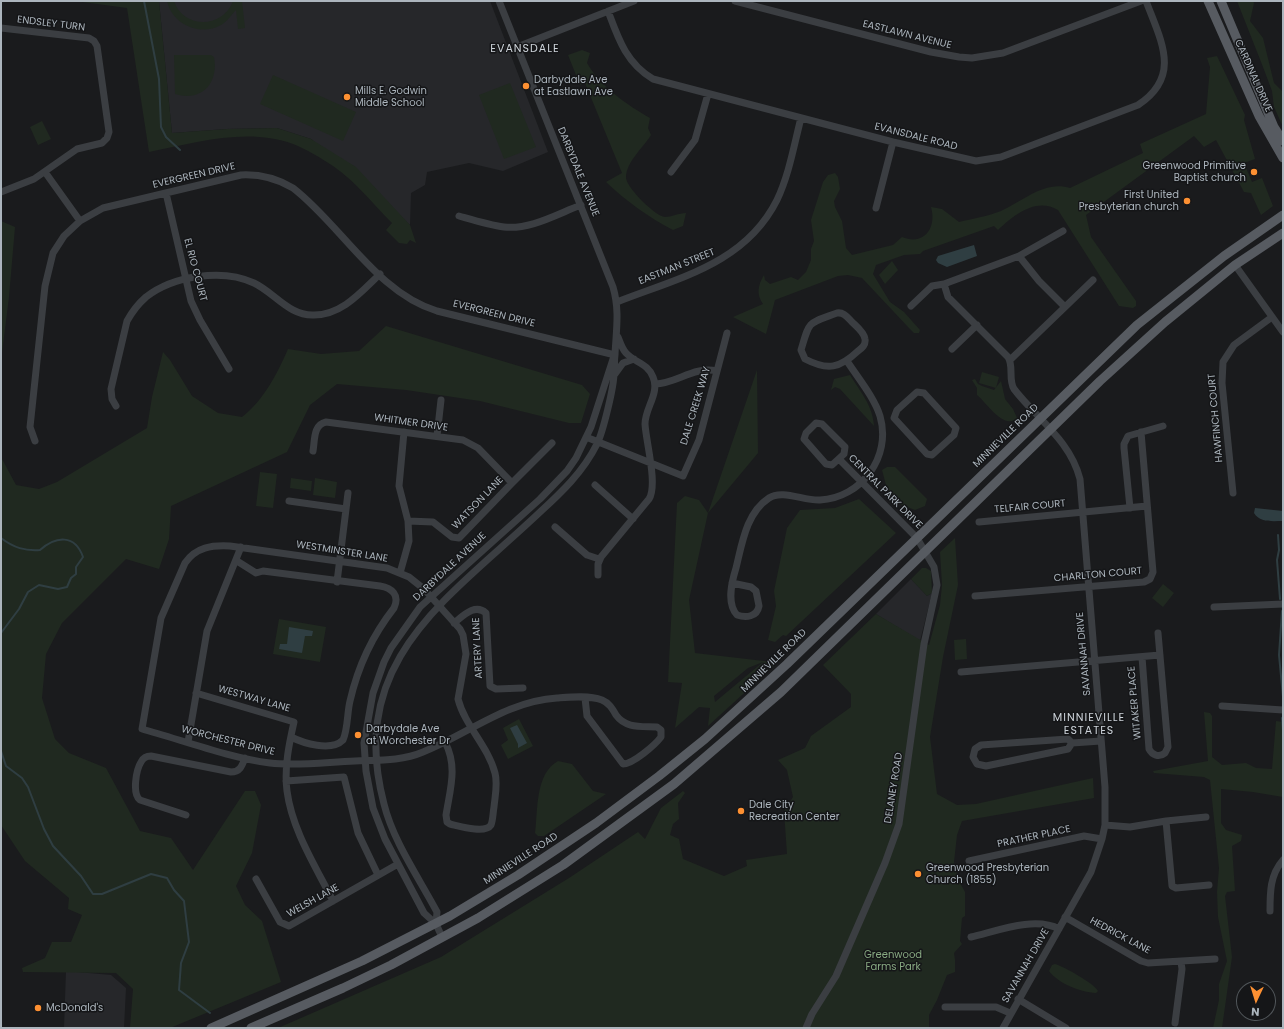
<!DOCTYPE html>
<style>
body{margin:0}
#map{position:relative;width:1284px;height:1029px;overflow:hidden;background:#1a1b1d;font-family:Poppins,sans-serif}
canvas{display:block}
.frame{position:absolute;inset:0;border:2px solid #acb5bd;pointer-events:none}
.north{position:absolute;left:1236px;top:981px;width:40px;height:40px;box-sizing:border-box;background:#151618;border:1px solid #51565a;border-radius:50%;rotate:184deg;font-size:11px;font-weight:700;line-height:16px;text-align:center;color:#acb5bd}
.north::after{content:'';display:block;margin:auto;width:14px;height:18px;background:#fd9032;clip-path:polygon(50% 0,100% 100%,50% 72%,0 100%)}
</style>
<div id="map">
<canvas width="1284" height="1029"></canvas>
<div class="frame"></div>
<div class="north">N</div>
</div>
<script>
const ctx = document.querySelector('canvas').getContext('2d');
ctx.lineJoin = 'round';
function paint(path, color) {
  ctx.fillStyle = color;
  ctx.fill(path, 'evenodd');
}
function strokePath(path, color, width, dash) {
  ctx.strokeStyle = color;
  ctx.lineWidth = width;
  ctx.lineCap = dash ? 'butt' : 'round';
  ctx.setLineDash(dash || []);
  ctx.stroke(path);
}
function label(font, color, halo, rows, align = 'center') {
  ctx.font = font + ' Poppins,sans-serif';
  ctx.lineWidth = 3;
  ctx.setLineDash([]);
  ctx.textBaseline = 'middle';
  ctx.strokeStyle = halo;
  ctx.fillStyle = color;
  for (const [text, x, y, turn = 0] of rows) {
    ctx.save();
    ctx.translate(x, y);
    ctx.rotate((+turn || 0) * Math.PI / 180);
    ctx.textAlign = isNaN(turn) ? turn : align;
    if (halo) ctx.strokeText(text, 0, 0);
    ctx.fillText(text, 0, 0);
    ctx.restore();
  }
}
paint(new Path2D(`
 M159 1H490L548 152 503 171 469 163 427 172 425 185 411 193 410 225 311 139 277 128 227 129 172 133Z
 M911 579 927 596 932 593 920 641 876 614Z
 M66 971 111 975 126 988 124 1028H64Z`), '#26272a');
paint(new Path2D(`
 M75 1H159L172 133 227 129 277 128 311 139 356 167 410 225 416 243 410 240 407 244 399 243 386 230 392 223C373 204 355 181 333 166 321 158 306 149 293 144 247 127 194 143 149 152L127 8Z
 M167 1H174C183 29 223 29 233 1H242L245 28 238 29 236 10C231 15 227 22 221 25 200 37 172 24 167 1Z
 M1237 1H1253L1254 3 1250 21 1263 38 1274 83 1282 91 1283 127 1274 107 1272 91 1263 67Z
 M582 50 590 53 587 63C600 86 627 105 650 118L648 128 651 135C643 148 626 162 626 178 627 188 655 216 665 217 671 217 679 213 686 213L683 226 673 230C648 217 626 201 606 182L622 173 585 83 580 85 568 55Z
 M174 55H211L214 57C219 84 201 102 175 94Z
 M1217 56 1245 115 1244 120 1255 159 1244 163 1252 182 1262 178 1273 206 1261 215 1251 193 1244 192 1216 140 1204 147 1194 136 1086 215 1091 237 1136 301V306L1133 308 1119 306 1058 210C1036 197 1014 215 998 230L994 226 923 251 920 254 904 255 876 265 873 274 890 302 904 312 920 330 919 333H914L909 328 862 278 848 275 838 276 775 300 766 334 733 317 763 304C756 294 758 285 764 275L765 280 770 284 791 277 798 280 806 272 811 260V249L814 241 811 220 823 182 828 175 835 173 838 177 840 189 834 201 835 207 842 221 846 248 852 255 893 245 902 237C924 246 937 228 931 207L942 209 959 222C972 219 988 216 1001 211 1023 201 1045 180 1070 188L1143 153 1140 144 1206 114 1210 67 1207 58Z
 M273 75 356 112 343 141 260 104Z
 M510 83 536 147 504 159 479 95Z
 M42 121 51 139 38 145 30 127Z
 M1 221 15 227 9 297 1 361Z
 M892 261 898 270 885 284 879 275Z
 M386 326 582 385 590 394 581 423H569L480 401 406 390 337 384 310 405 287 452 171 506 169 539 159 569 126 559 62 623 46 654 42 698 55 739 69 753 106 768 140 831 171 838 193 870 245 791H255L261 805 252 853 236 886 245 905 262 921 281 982 170 1028H130L133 989 116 973 23 972 22 968 45 958 52 942H71L82 915 68 909 69 898 25 861 1 825V457L16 485 39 489 57 482 147 428 152 397 163 352 170 360 192 396 218 413 242 417C264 400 277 374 288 349L321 354 359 351Z
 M757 370 758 453 708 513 689 600 695 653 764 661 776 664 708 726 710 708 699 707 675 728 682 683 668 682 677 503 685 496 699 500 708 513ZM763 662 715 702 714 696 748 668Z
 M982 372 999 377 996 388 979 383Z
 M850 375C860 391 873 406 874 426L840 389 835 387 831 390 834 379Z
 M975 379 978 384 982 386 994 390 1001 381 1005 399 1013 409 1017 418C1004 431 986 402 977 395V388L972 380Z
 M887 467H895L927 499 925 506 915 510 890 500 882 470Z
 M260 472 277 474 273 508 256 506Z
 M291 478 312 481 311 491 290 488Z
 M315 478 337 482 335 498 313 495Z
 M859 499 896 533 786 636 783 635 775 642 768 640 776 606 774 591 787 528 800 510 835 508Z
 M955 538 958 585 943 657 930 737 937 794 957 805 976 804 1093 778 1094 798 962 821 957 835 954 862 959 881 965 892V916L962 918 960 941 962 944 954 953 955 960V972L947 975 937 1000 929 1015V1028H278L441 957 569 878 638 832 645 839 661 808 683 791 685 793 678 803 679 819 673 824 670 835 679 839 683 859 724 876 747 866 746 860 787 854 784 811 793 797 787 770 778 760 805 748 811 736 851 707V694L823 665 876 614 929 645 940 605 942 585 940 552Z
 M922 568H926L931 571 932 593 927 596 911 579Z
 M1163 584 1174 593 1163 607 1152 598Z
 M279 619 326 627 320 662 273 654Z
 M966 639 967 659 955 660 954 640Z
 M1204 712 1210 713 1212 716V757L1222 765 1246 763 1256 768 1272 769 1276 721 1283 722V797L1253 792 1221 789V823L1226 830 1242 835 1241 841 1232 846 1235 891 1227 892 1225 896 1232 957 1222 1028H1213L1219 1000V984L1227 961 1218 917 1217 892 1219 868 1210 780 1204 777 1154 773 1153 771 1208 761Z
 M519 719 533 746 508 759 501 745 508 740 503 728Z
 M558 761 572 764 593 791 606 794 544 836H538L535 833C538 809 535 774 558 761Z
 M1055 964C1063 966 1095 984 1098 991L1096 993C1080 992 1059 984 1049 971L1052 965Z`), '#202920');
paint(new Path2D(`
 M974 245 977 256 947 267 938 263 936 260 938 256Z
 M1255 508 1283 511V521C1273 521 1260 523 1254 513Z
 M289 627 313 631 312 636H305L302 653 279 649 280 644H287Z
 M517 725 527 743 518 748V744L510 728Z`), '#2f3e42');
strokePath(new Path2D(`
 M144 1 159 79 161 127 166 137 180 150
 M1278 535 1279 550 1277 560 1280 599
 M1 538C14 548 25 551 40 550 56 536 75 534 83 557L76 567V574L71 578 67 587 58 589 39 585 28 592 19 609 1 633
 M1282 611 1279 655 1283 697
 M1282 718 1283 731
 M1 751 6 766 22 778 28 787 44 829 53 846 81 876 93 894H102L151 874 167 878 174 890 184 901 189 942 181 963 179 990 210 1013`), '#2f3e42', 2);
strokePath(new Path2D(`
 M735 1 931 52 959 57 972 58 1003 53 1141 1
 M608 11C618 38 626 63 653 79L893 142 976 161 1001 157 1138 105C1182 76 1161 41 1146 1
 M1 28 89 38 94 41 97 46 109 132 107 138 102 143 77 149 34 179 1 192
 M517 47 634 1
 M45 172 80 221
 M671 172 695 140 708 94
 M166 193 191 301 200 320 229 369
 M876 208 893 142
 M459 216C473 220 489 225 504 227 530 230 557 214 581 205
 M1019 256 1063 231
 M1235 265 1283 332
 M617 302C678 278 745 264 777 200 789 175 794 145 801 118
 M911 306 932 286 944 284
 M837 313C844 312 847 317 852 322 856 326 864 332 865 339 866 345 862 348 858 351 840 368 828 371 805 359L801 350C810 320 807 324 837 313Z
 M952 349 977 325
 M1010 360 1093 280
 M615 374 623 363 634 359
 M655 384C678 383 693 366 717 371
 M917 392 924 393 956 428 954 435 932 455 927 454 894 418 897 410Z
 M116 406 112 399 111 389 127 321C132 312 138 304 146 297 173 276 222 268 254 283 275 293 289 316 314 315 342 315 361 292 380 274
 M816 423 822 424 845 447 844 454 832 465 826 464 804 439 806 433Z
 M437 436 441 400
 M586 437 683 476 699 440 727 333
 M35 441 30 427 45 286 53 253 64 236 80 221 103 208 241 175C260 174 276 178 293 188 341 225 377 293 437 311L615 355
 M313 451C315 440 313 425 326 422L463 440 478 448 512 483
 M595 485 633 519
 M1233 493 1222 383 1223 362 1234 345 1272 317
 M289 501 346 509
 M1130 508 1124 448V444L1128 436 1163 426
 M408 521 433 522 452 537 459 538 512 483 552 443
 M979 522 1147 506
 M555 527 587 555 599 559
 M237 561 256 573 263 571 380 586C392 588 400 595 394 608 372 636 358 666 350 701 347 713 348 729 343 740 331 752 303 743 291 737
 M400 573 409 541 408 521 399 486 404 432
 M598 575V564L601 557 649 499C658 485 646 442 645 424 645 408 660 393 653 377 648 363 635 363 626 353 622 349 620 342 618 337
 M337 582 348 493
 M732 583 751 587 756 591 759 606C757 617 746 618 737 615 726 603 732 581 736 568 742 544 746 513 769 498 782 489 804 501 820 500 861 498 892 457 880 416 874 397 858 378 847 361
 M975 596 1144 582 1150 579 1153 572 1141 432
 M1214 607 1283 604
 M454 623C463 616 475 603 486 613L490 686 496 689 523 688
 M1142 657 1149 749C1152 755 1159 758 1165 753L1168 747 1158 633
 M961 672 1160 655
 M196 693 294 722C289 744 284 768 287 791 292 830 316 867 333 901
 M1222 706 1283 710
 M1068 739 1072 743 1068 749 986 766 977 764 973 757 975 749 981 745Z
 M188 742 207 631 241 547
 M445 742C458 767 450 789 446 815L447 822 450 824C459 826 485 834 491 825 493 820 493 812 494 807 495 796 498 784 495 773 488 746 465 726 458 699L466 654 463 635 460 629 424 589 409 577 387 568 230 546C212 545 196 547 185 563L161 618 142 729C182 740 230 758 270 763 298 766 327 762 355 761 378 760 402 761 423 752 468 734 507 701 557 698 570 697 589 695 602 700 609 703 612 708 616 715 626 729 642 726 657 727L661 730V737C655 745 633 764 623 764L587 716 585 698
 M1072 743 1101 741
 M286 781 344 777 358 833 378 875
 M186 815 140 800C132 794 136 770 141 762 143 758 147 756 151 756L231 772C240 772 242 766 245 758
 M1166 821 1172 886 1176 888 1209 885
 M1105 825 1130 827 1166 821 1206 817
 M969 861 1084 836 1102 839
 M256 879 280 922 289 926 398 864
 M1270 911C1270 892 1270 875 1283 860
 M1065 917 1141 961 1148 963 1215 959
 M436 924 437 912C419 878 393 841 384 804 346 660 448 599 539 513 562 492 583 472 597 444 603 432 614 387 614 373 615 367 614 361 615 355 616 331 620 311 613 287L499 1
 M442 937 436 924 424 913 385 839 373 808 366 771 364 743 373 693 384 662 391 648 420 607 540 499 567 471 576 458 591 427 613 359
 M971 937C997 931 1035 916 1059 929
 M1018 999 1066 1028
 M945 1007H996L1010 1013
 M1175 1023 1182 969 1181 962
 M806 1028 812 1014 836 976 885 863 899 824 924 644 937 585 934 567 917 538 839 459
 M1003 1028 1091 872 1102 839 1105 825V787L1080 479C1070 440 1037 419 1014 389 1008 379 1014 366 1008 357L948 297 944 284 1019 256 1039 281 1065 307`), '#3b3e42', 7);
strokePath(new Path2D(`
 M1208 1 1259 116 1283 158
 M1221 1 1274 127 1283 141
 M211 1028 362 961 450 916 518 875 596 823 659 776 705 739 787 664 1137 325 1224 256 1283 215
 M251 1028 343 988 391 965 478 918 563 865 674 784 781 692 1100 381 1165 322 1235 265 1283 233`), '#575b61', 9);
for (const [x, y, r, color] of [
 [526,86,4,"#fd9032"],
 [347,97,4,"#fd9032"],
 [1254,172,4,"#fd9032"],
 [1187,201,4,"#fd9032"],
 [358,735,4,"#fd9032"],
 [741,811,4,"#fd9032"],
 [918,874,4,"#fd9032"],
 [38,1008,4,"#fd9032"]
]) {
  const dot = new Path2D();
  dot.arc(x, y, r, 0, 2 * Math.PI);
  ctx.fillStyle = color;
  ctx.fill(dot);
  strokePath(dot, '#151618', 1.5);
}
label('10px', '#acb5bd', '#151618', [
 ["ENDSLEY TURN",51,24,7],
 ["EASTLAWN AVENUE",907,35,14],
 ["CARDINAL DRIVE",1253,76,66],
 ["EVANSDALE ROAD",916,137,14],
 ["DARBYDALE AVENUE",578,172,68],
 ["EVERGREEN DRIVE",194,176,-13],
 ["EASTMAN STREET",677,267,-22],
 ["EL RIO COURT",195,270,75],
 ["EVERGREEN DRIVE",494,314,14],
 ["DALE CREEK WAY",696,406,-73],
 ["HAWFINCH COURT",1216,418,-95],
 ["WHITMER DRIVE",411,423,8],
 ["MINNIEVILLE ROAD",1006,436,-44],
 ["CENTRAL PARK DRIVE",885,492,45],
 ["WATSON LANE",478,503,-46],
 ["TELFAIR COURT",1030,507,-5],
 ["WESTMINSTER LANE",342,552,9],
 ["DARBYDALE AVENUE",450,567,-43],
 ["CHARLTON COURT",1098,575,-5],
 ["ARTERY LANE",478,648,-93],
 ["SAVANNAH DRIVE",1084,654,-95],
 ["MINNIEVILLE ROAD",774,661,-44],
 ["WESTWAY LANE",254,699,16],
 ["WITAKER PLACE",1135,703,-95],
 ["WORCHESTER DRIVE",228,741,14],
 ["DELANEY ROAD",894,788,-81],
 ["PRATHER PLACE",1034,837,-12],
 ["MINNIEVILLE ROAD",521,859,-33],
 ["WELSH LANE",313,901,-29],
 ["HEDRICK LANE",1120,936,28],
 ["SAVANNAH DRIVE",1026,966,-60]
]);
label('10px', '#acb5bd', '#151618', [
 ["Darbydale Ave",534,80],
 ["at Eastlawn Ave",534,92],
 ["Mills E. Godwin",355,91],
 ["Middle School",355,103],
 ["Greenwood Primitive",1246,166,"right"],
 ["Baptist church",1246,178,"right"],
 ["First United",1179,195,"right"],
 ["Presbyterian church",1179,207,"right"],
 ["Darbydale Ave",366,729],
 ["at Worchester Dr",366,741],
 ["Dale City",749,805],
 ["Recreation Center",749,817],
 ["Greenwood Presbyterian",926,868],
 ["Church (1855)",926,880],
 ["McDonald's",46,1008]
], 'left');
label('10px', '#88a982', '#151618', [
 ["Greenwood",893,955],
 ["Farms Park",893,967]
]);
ctx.letterSpacing = '1px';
label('11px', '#cdd3d9', '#151618', [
 ["EVANSDALE",525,49],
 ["MINNIEVILLE",1089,718],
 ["ESTATES",1089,731]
]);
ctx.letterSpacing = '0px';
</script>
